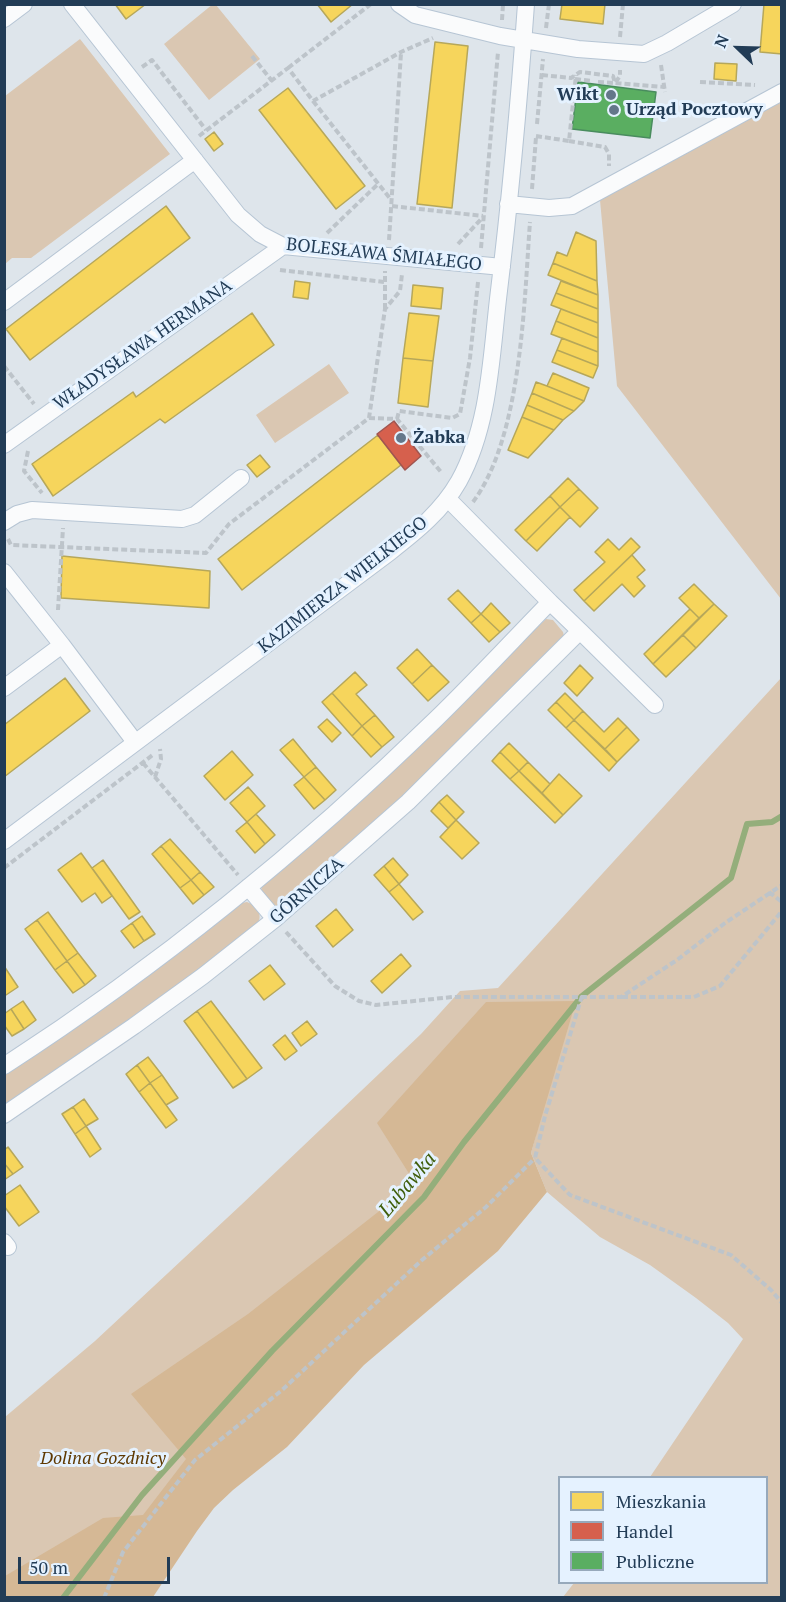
<!DOCTYPE html>
<meta charset="utf-8">
<style>
body{margin:0}
#map{position:relative;width:786px;height:1602px;overflow:hidden;background:#dee5eb;font-family:"PT Serif",serif}
canvas{display:block}
.frame{position:absolute;inset:0;border:6px solid #223c56;pointer-events:none}
.legend{position:absolute;left:558px;top:1476px;width:210px;height:108px;box-sizing:border-box;background:#e5f2ff;border:2px solid #97a9bb;margin:0;padding:8px 10px;list-style:none;font-size:18px;color:#223c56}
.legend li{display:flex;align-items:center;gap:12px;height:30px}
.legend b{width:30px;border:2px solid #97a9bb}
.north{position:absolute;left:708px;top:18px;width:60px;height:60px;-webkit-text-stroke:4px #e5f2ff;paint-order:stroke;rotate:293deg;font-size:16px;font-weight:700;line-height:24px;text-align:center;color:#223c56}
.north::after{content:'';display:block;margin:auto;width:21px;height:27px;background:#223c56;clip-path:polygon(50% 0,100% 100%,50% 72%,0 100%)}
.scale{position:absolute;left:18px;top:1557px;width:152px;height:27px;box-sizing:border-box;border:3px solid #223c56;border-top:0;padding-left:8px;font-size:18px;line-height:21px;white-space:nowrap;color:#223c56;-webkit-text-stroke:4px #e5f2ff;paint-order:stroke}
</style>
<div id="map">
<canvas width="786" height="1602"></canvas>
<div class="frame"></div>
<ul class="legend">
<li><b style="height:16px;background:#f6d55c"></b>Mieszkania</li>
<li><b style="height:16px;background:#d6604d"></b>Handel</li>
<li><b style="height:16px;background:#5aae61"></b>Publiczne</li>
</ul>
<div class="north">N</div>
<div class="scale">50 m</div>
</div>
<script>
const ctx = document.querySelector('canvas').getContext('2d');
ctx.lineJoin = 'round';
function paint(path, color) {
  ctx.fillStyle = color;
  ctx.fill(path, 'evenodd');
}
function strokePath(path, color, width, dash) {
  ctx.strokeStyle = color;
  ctx.lineWidth = width;
  ctx.lineCap = dash ? 'butt' : 'round';
  ctx.setLineDash(dash || []);
  ctx.stroke(path);
}
function label(font, color, halo, rows, align = 'center') {
  ctx.font = font + ' "PT Serif",serif';
  ctx.lineWidth = 6;
  ctx.setLineDash([]);
  ctx.textBaseline = 'middle';
  ctx.strokeStyle = halo;
  ctx.fillStyle = color;
  for (const [text, x, y, turn = 0] of rows) {
    ctx.save();
    ctx.translate(x, y);
    ctx.rotate((+turn || 0) * Math.PI / 180);
    ctx.textAlign = isNaN(turn) ? turn : align;
    if (halo) ctx.strokeText(text, 0, 0);
    ctx.fillText(text, 0, 0);
    ctx.restore();
  }
}
paint(new Path2D(`
 M213 4 216 5 260 59 209 100 164 44Z
 M80 39 170 154 31 258H12L5 264V96Z
 M781 99V599L617 386 600 200Z
 M329 364 349 393 275 443 256 415Z
 M546 619 553 620 563 632 564 636 411 789 280 905 274 906 261 891 262 885Z
 M781 678V1597H563L574 1583 766 1582V1478L650 1477 743 1339 728 1323 696 1298 650 1265 600 1237 547 1192 531 1153 536 1135 166 1533 5 1597V1417L95 1341 241 1205 421 1034 460 991 498 988Z
 M247 902C256 905 263 914 258 923L160 999 5 1107V1075L52 1043 242 903Z`), '#dac7b2');
paint(new Path2D(`
 M576 1001 531 1153 547 1192 498 1251 364 1365 287 1447 233 1490 214 1508 197 1531 153 1597H5V1576L103 1518 143 1515 186 1459 131 1394 248 1314 415 1183 377 1123 486 1002Z`), '#d5b895');
const homes = new Path2D(`
 M115 4H146L126 19Z
 M317 4H353L331 22Z
 M562 4H605L603 24 560 19Z
 M764 4H782V54L760 52Z
 M435 42 468 46 452 208 417 204Z
 M715 63 737 64 736 81 714 79Z
 M288 88 365 186 336 209 259 110Z
 M214 132 223 144 214 151 205 139Z
 M166 206 190 238 30 360 6 329Z
 M576 232 596 241 597 281 553 263 557 252 567 256Z
 M553 263 597 281 598 295 548 275Z
 M295 281 310 283 308 299 293 297Z
 M561 281 598 295V309L556 293Z
 M413 285 443 288 441 309 411 306Z
 M556 293 598 309V323L551 305Z
 M561 309 598 323V338L556 321Z
 M252 313 274 345 165 423 160 419 53 496 32 464 133 392 136 397Z
 M409 313 439 316 433 361 403 358Z
 M556 321 598 338V352L551 334Z
 M562 338 598 352V366L557 350Z
 M557 350 598 366 593 378 552 362Z
 M403 358 433 361 428 407 398 403Z
 M553 373 589 388 584 401 547 386Z
 M536 382 547 386 584 401 574 411 532 393Z
 M532 393 574 411 563 420 527 405Z
 M527 405 563 420 554 430 522 417Z
 M522 417 554 430 528 458 508 450Z
 M378 435 401 465 242 590 218 559Z
 M260 455 270 467 257 477 247 465Z
 M568 478 579 489 560 507 550 496Z
 M579 489 598 508 580 527 560 507Z
 M550 496 560 507 526 541 515 530Z
 M560 507 570 517 537 551 526 541Z
 M631 538 640 547 584 601 574 590 605 562 595 552 608 539 619 550Z
 M632 555 645 570 637 577 645 586 634 597 622 584 594 611 584 601Z
 M62 556 210 571 209 608 61 598Z
 M694 584 714 604 699 618 679 598Z
 M458 590 481 614 471 623 448 599Z
 M491 603 510 623 500 632 481 614Z
 M714 604 727 616 696 648 683 635Z
 M690 609 699 618 653 664 644 654Z
 M481 614 500 632 489 642 471 623Z
 M683 635 696 648 666 677 653 664Z
 M417 649 432 665 412 684 397 668Z
 M432 665 449 682 428 701 412 684Z
 M580 665 593 678 577 696 564 683Z
 M355 672 367 685 356 694 375 715 362 726 332 693Z
 M65 678 90 711 4 777V725Z
 M332 693 362 726 352 736 322 702Z
 M565 693 583 711 574 720 556 702Z
 M556 702 574 720 566 728 548 710Z
 M583 711 604 732 618 718 627 727 605 749 574 720Z
 M375 715 394 737 382 747 362 726Z
 M327 719 341 733 332 742 318 727Z
 M574 720 617 762 609 771 566 728Z
 M362 726 382 747 371 757 352 736Z
 M627 727 639 740 617 762 605 749Z
 M293 739 316 767 304 777 280 750Z
 M509 743 528 762 519 771 500 752Z
 M232 751 253 775 225 800 204 776Z
 M500 752 519 771 510 779 492 761Z
 M528 762 550 784 542 793 519 771Z
 M316 767 336 790 325 800 304 777Z
 M519 771 563 815 555 823 510 779Z
 M559 774 582 796 563 815 542 793Z
 M304 777 325 800 314 809 294 785Z
 M248 787 265 806 247 822 230 803Z
 M447 795 464 812 456 820 439 802Z
 M439 802 456 820 448 828 431 811Z
 M256 814 275 835 265 844 247 822Z
 M456 820 479 843 462 859 440 837Z
 M247 822 265 844 255 853 236 831Z
 M170 839 200 872 191 880 161 846Z
 M161 846 191 880 180 888 152 854Z
 M81 853 112 896 102 903 95 893 82 902 58 870Z
 M393 858 408 875 399 884 384 866Z
 M103 860 140 912 129 919 92 868Z
 M384 866 399 884 389 892 374 875Z
 M200 872 214 887 204 895 191 880Z
 M191 880 204 895 193 904 180 888Z
 M399 884 423 912 413 920 389 892Z
 M336 909 353 930 333 947 316 926Z
 M48 912 78 953 67 961 37 920Z
 M142 916 155 934 144 941 132 923Z
 M37 920 67 961 55 970 25 929Z
 M132 923 144 941 134 948 121 931Z
 M78 953 96 976 85 985 67 961Z
 M401 954 411 966 382 993 371 981Z
 M67 961 85 985 73 993 55 970Z
 M270 965 285 984 264 1000 249 981Z
 M4 966 18 987 6 995 4 994Z
 M23 1001 36 1020 24 1029 11 1009Z
 M211 1001 262 1068 247 1079 197 1011Z
 M11 1009 24 1029 12 1036 4 1025V1014Z
 M197 1011 247 1079 233 1088 184 1021Z
 M307 1021 317 1034 301 1046 292 1033Z
 M285 1035 297 1051 285 1060 273 1045Z
 M148 1057 162 1075 150 1083 137 1065Z
 M137 1065 150 1083 139 1092 126 1074Z
 M162 1075 178 1098 166 1105 150 1083Z
 M150 1083 177 1120 166 1128 139 1092Z
 M84 1099 98 1119 86 1126 73 1107Z
 M73 1107 86 1126 75 1134 62 1114Z
 M86 1126 101 1149 90 1157 75 1134Z
 M8 1147 23 1167 13 1174 4 1163V1150Z
 M4 1163 13 1174 4 1180Z
 M20 1185 39 1212 19 1226 4 1206V1196Z`);
paint(homes, '#f6d55c');
strokePath(homes, '#b6a75a', 1.5);
const shops = new Path2D(`
 M394 421 421 456 405 470 377 434Z`);
paint(shops, '#d6604d');
strokePath(shops, '#a05550', 1.5);
const public = new Path2D(`
 M578 82 656 92 650 138 572 129Z`);
paint(public, '#5aae61');
strokePath(public, '#498c5e', 1.5);
strokePath(new Path2D(`
 M63 1598 142 1495 272 1351 424 1197 464 1142 582 996 731 878 747 824 772 822 782 816`), '#94ae7b', 6);
const street = new Path2D(`
 M72 4 238 215 260 234 283 246 502 267
 M399 4 415 15 500 36 578 49 644 54 667 43 733 4
 M4 19 24 4
 M508 204 549 208 572 206 782 92
 M4 302 195 160
 M4 445 283 246
 M448 499 550 602
 M4 522 17 514 32 510 182 519 195 515 241 478
 M4 572 62 645
 M580 631 655 705
 M4 688 62 645 135 742
 M4 841 390 552C417 531 442 511 459 481 489 426 491 360 498 299 510 201 519 103 526 4
 M248 887 275 919
 M4 1066C160 965 304 848 436 719 475 681 512 641 550 602L580 631 408 802 275 919 203 976 134 1026 4 1115
 M4 1242 8 1247`);
strokePath(street, '#b6c5d4', 18);
strokePath(new Path2D(`
 M502 20 503 4
 M546 28 549 4
 M620 37 623 4
 M252 56 272 81
 M661 65 665 92
 M142 67 152 60 206 130
 M288 68 371 4
 M542 75 571 78 580 72 613 76 615 83 665 87
 M575 79 592 81
 M598 82 615 83 620 76V70
 M700 82 755 85
 M313 101 392 201
 M537 124 543 59
 M199 136 288 68 313 101 401 52 433 38
 M536 136 569 141 576 75
 M569 141 605 147 609 154V166
 M532 189 536 137
 M392 206 483 216
 M327 233 378 184
 M389 240 401 53
 M458 244 484 216
 M481 248 498 52
 M280 270 384 282
 M385 309V271
 M4 366 34 404
 M369 418 397 419 441 472
 M397 419 399 411 452 418 460 414 470 358 478 282
 M28 451 24 471 42 493
 M473 502C522 436 524 302 530 222
 M8 539 11 545 206 553 229 524 369 418 385 309 400 291 402 274
 M58 610 63 528
 M143 763 238 875
 M155 777 161 759 160 749
 M4 868 154 754
 M769 892 782 902
 M286 932 335 986 359 1001 376 1005 452 997H621L677 960 725 923 782 885
 M582 996 545 1116 535 1158 570 1195 731 1255 771 1290 782 1303
 M622 997H694L720 986 782 911
 M104 1598 123 1552 195 1460 281 1391 422 1260 486 1207 535 1158`), '#bdc4ca', 4, [6, 3]);
strokePath(street, '#fafbfc', 16);
for (const [x, y, r, color] of [
 [611,95,6,"#64778a"],
 [614,110,6,"#64778a"],
 [401,438,6,"#64778a"]
]) {
  const dot = new Path2D();
  dot.arc(x, y, r, 0, 2 * Math.PI);
  ctx.fillStyle = color;
  ctx.fill(dot);
  strokePath(dot, '#e5f2ff', 2);
}
label('bold 18px', '#223c56', '#e5f2ff', [
 ["Wikt",599,95,"right"],
 ["Urząd Pocztowy",626,110],
 ["Żabka",413,438]
], 'left');
label('18px', '#223c56', '#e5f2ff', [
 ["BOLESŁAWA ŚMIAŁEGO",384,255,6],
 ["WŁADYSŁAWA HERMANA",143,345,-35],
 ["KAZIMIERZA WIELKIEGO",343,585,-38],
 ["GÓRNICZA",307,891,-41]
]);
label('italic 18px', '#5e3800', '#e5f2ff', [
 ["Dolina Gozdnicy",103,1459]
]);
label('italic 20px', '#3f5e0a', '#e5f2ff', [
 ["Lubawka",408,1185,-50]
]);
</script>
